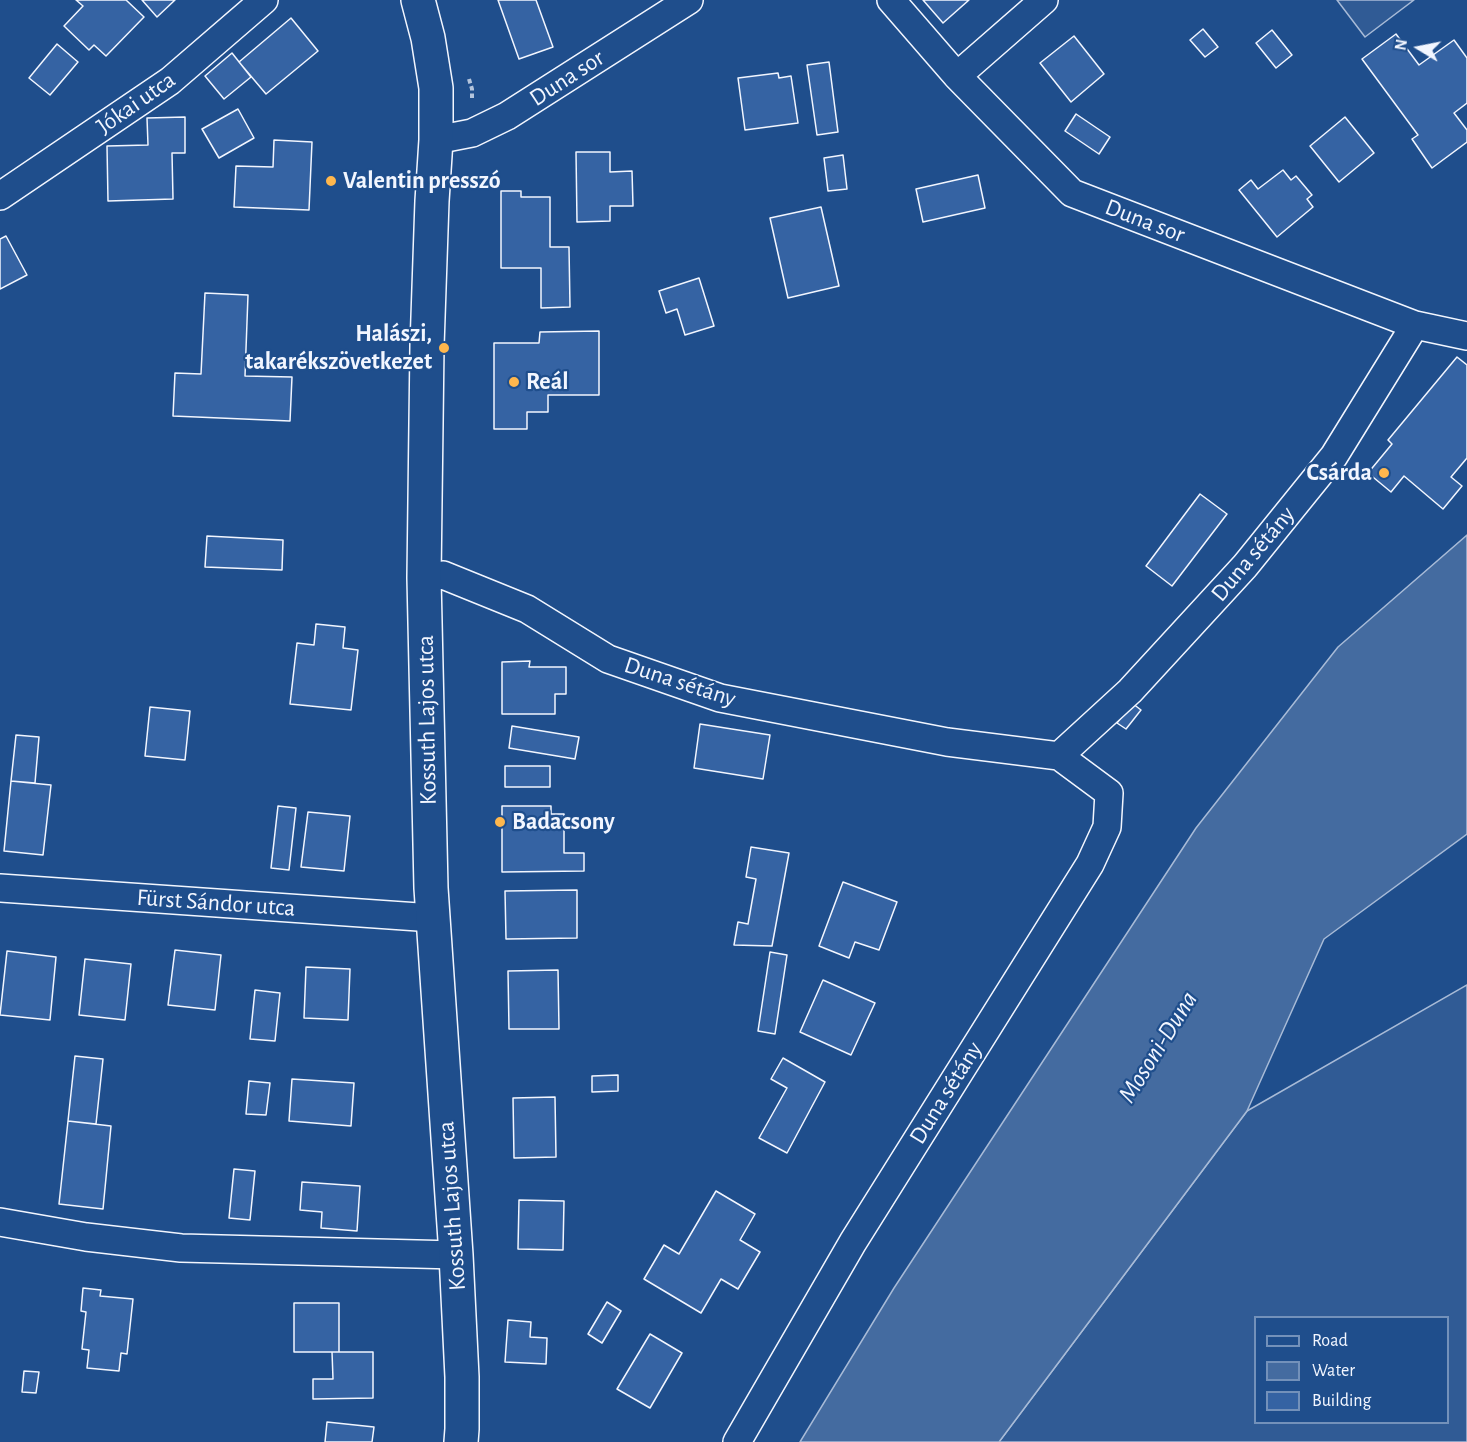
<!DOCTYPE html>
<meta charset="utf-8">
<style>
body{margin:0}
#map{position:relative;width:1467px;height:1442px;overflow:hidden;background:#1f4e8c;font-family:"Alegreya Sans",sans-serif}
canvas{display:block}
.legend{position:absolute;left:1254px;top:1316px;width:195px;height:108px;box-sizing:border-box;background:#1f4e8c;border:2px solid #7391ba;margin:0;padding:8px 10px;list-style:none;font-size:18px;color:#f2f6ff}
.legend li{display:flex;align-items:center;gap:12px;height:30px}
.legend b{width:30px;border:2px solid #7391ba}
.north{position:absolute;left:1389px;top:18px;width:60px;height:60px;-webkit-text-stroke:4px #1f4e8c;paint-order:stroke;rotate:280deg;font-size:16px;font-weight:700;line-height:24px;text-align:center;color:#f2f6ff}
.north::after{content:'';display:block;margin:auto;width:21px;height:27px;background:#f2f6ff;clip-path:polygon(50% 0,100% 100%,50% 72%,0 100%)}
</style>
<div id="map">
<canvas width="1467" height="1442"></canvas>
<ul class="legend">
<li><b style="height:8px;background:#1f4e8c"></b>Road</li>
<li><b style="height:16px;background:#446ba0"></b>Water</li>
<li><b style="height:16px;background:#3563a3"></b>Building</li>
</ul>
<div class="north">N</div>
</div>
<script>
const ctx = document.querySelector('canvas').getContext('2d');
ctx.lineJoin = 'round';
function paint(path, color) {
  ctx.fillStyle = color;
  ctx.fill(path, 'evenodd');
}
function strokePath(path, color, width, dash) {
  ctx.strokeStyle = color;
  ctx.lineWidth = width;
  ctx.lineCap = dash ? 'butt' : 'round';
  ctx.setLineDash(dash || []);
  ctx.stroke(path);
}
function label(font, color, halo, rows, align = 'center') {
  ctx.font = font + ' "Alegreya Sans",sans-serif';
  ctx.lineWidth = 4.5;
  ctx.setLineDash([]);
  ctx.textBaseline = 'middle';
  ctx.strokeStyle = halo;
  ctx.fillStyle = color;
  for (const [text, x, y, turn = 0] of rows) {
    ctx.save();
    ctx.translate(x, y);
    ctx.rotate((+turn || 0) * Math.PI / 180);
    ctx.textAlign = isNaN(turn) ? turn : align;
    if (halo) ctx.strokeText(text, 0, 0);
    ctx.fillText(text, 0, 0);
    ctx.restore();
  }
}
const built = new Path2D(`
 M1337 0H1414L1365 37Z
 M1467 985V1442H999L1247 1111ZM1256 1318H1448V1422H1256Z`);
paint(built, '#305b95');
strokePath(built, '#a8bbd7', 1.5);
const water = new Path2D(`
 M1467 535V834L1324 939 1247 1111 999 1442H800L894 1288 1196 828 1338 647Z`);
paint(water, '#446ba0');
strokePath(water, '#a8bbd7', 1.5);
const building = new Path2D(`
 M76 0H126L144 17 106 56 94 45 89 50 64 26 83 6Z
 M142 0H175L157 17Z
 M498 0H536L553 47 519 59Z
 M923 0H969L943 23Z
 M291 18 318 51 266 94 239 62Z
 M1203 29 1218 47 1205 57 1190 40Z
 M1272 30 1292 55 1276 68 1256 43Z
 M1396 34 1419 65 1454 40 1467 58V103L1454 113 1467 130V142L1432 168 1412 139 1418 135 1362 59Z
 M1074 36 1104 74 1071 102 1040 63Z
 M57 44 78 62 50 95 29 78Z
 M232 53 251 77 224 99 205 76Z
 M829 62 838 132 817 135 807 65Z
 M778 73 779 78 791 76 798 123 745 130 738 78Z
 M238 109 254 138 219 158 202 129Z
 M1076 114 1110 137 1099 154 1065 131Z
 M185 117V153H172L173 199 108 201 107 146 148 145 147 118Z
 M1345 117 1374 153 1339 182 1310 146Z
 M274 140 312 142 309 210 234 207 236 166 273 167Z
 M576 152H610V172L632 171 633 206H610V221L577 222Z
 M843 155 847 189 828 191 824 158Z
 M1283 170 1291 180 1296 176 1312 195 1307 199 1313 207 1277 237 1239 190 1251 180 1258 189Z
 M978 175 985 208 923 222 916 189Z
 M501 191H521V197H550V247H569L570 307 541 308V268H501Z
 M821 207 839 286 788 298 770 218Z
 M6 236 27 275 0 289V239Z
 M699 278 714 326 685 335 677 309 666 313 659 291Z
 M205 293 248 295 245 376 292 377 290 421 173 416 175 373 201 374Z
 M599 331V395H548V412H527V429H494V343H539L540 332Z
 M1457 357 1467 365V458L1451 477 1462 486 1443 509 1404 476 1391 492 1368 473 1392 444 1388 440Z
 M1200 494 1227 514 1172 586 1146 566Z
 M207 536 283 540 282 570 205 567Z
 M316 624 345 627 343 648 358 650 351 710 290 704 297 643 314 645Z
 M530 661 529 667H566V694H555V714H502V662Z
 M1132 703 1141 710 1126 729 1117 723Z
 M150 707 190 711 185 760 145 756Z
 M700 724 770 735 763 779 694 768Z
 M512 726 579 737 575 759 509 748Z
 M16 735 39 737 35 783 11 781Z
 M505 766H550V787H505Z
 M11 781 51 785 43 855 4 851Z
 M278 806 296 808 289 870 271 868Z
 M502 806H551V814H564V853H584V871L502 872Z
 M308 812 350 816 344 871 301 867Z
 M751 847 789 853 772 946 734 945 738 922 748 924 756 879 746 877Z
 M843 882 897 902 879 950 855 942 849 958 819 946Z
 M577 890V938L506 939 505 891Z
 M175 950 221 955 215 1010 168 1005Z
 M7 951 56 957 50 1020 0 1015Z
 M770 952 787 955 775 1034 758 1031Z
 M85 959 131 964 125 1020 79 1015Z
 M306 967 350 969 348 1020 304 1018Z
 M558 970 559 1029H509L508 971Z
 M823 980 875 1003 851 1055 800 1032Z
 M255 990 280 993 275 1041 250 1039Z
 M75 1056 103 1059 96 1124 68 1121Z
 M783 1058 825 1082 787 1153 759 1138 787 1088 771 1079Z
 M618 1075V1091L592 1092V1076Z
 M292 1079 354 1083 351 1126 289 1121Z
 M249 1081 270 1083 266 1115 246 1114Z
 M555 1097 556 1157 514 1158 513 1098Z
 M68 1121 111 1126 103 1209 59 1204Z
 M234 1169 255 1171 250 1220 229 1218Z
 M302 1182 360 1186 357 1231 321 1228 322 1212 300 1210Z
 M716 1191 755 1214 740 1240 760 1252 738 1289 721 1279 701 1313 644 1279 664 1245 679 1254Z
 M519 1200 564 1201 563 1250 518 1249Z
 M83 1288 101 1290 100 1296 133 1299 127 1354 121 1353 119 1371 87 1368 89 1350 82 1349 86 1312 81 1311Z
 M607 1302 621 1311 602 1343 588 1334Z
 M294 1303H339V1352H294Z
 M508 1320 531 1322 530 1337 547 1338 546 1364 505 1362Z
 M650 1334 682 1353 650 1408 617 1389Z
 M332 1352H373V1398L313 1399V1379H333Z
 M24 1371 39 1372 36 1393 22 1392Z
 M327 1422 374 1427 372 1442H325Z`);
paint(building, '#3563a3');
strokePath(building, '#f2f6ff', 1.5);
const street = new Path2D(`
 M891 0 957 76 1072 193 1415 325 1467 336
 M957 76 1044 0
 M436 140 472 133 507 116 689 0
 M0 196 170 81 264 0
 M424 578 443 575 527 609 608 659 720 698 947 742 1059 756 1130 691 1245 566 1334 456 1415 325
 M0 888 433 918
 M0 1222 86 1237 181 1248 456 1255
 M737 1442 853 1242 1090 864 1107 827 1109 793 1059 756`);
const secondary = new Path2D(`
 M418 0 428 38 436 88V140L432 201 427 346 424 578 431 888 456 1255 462 1377V1429L461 1442`);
strokePath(street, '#f2f6ff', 30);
strokePath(secondary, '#f2f6ff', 36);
strokePath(new Path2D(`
 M469 79 472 89V101`), '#b3c4dc', 4, [4.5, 3]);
strokePath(street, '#1f4e8c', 27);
strokePath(secondary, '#1f4e8c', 33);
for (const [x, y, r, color] of [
 [331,181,6,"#ffb74d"],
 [444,348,6,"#ffb74d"],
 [514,382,6,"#ffb74d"],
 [1384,473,6,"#ffb74d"],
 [500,822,6,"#ffb74d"]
]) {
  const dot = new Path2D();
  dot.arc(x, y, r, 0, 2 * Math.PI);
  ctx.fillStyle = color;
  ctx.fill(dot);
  strokePath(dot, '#1f4e8c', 2);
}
label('24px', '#f2f6ff', '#1f4e8c', [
 ["Duna sor",567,78,-33],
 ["Jókai utca",136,103,-35],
 ["Duna sor",1145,221,21],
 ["Duna sétány",1253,554,-50],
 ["Duna sétány",680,682,18],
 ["Kossuth Lajos utca",427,720,-91],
 ["Fürst Sándor utca",216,903,4],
 ["Duna sétány",946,1093,-58],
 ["Kossuth Lajos utca",452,1206,-94]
]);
label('bold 24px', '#f2f6ff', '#1f4e8c', [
 ["Valentin presszó",343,181],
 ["Halászi,",432,334,"right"],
 ["takarékszövetkezet",432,362,"right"],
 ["Reál",526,382],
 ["Csárda",1372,473,"right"],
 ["Badacsony",512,822]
], 'left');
label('italic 26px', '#f2f6ff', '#1f4e8c', [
 ["Mosoni-Duna",1158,1047,-58]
]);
</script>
